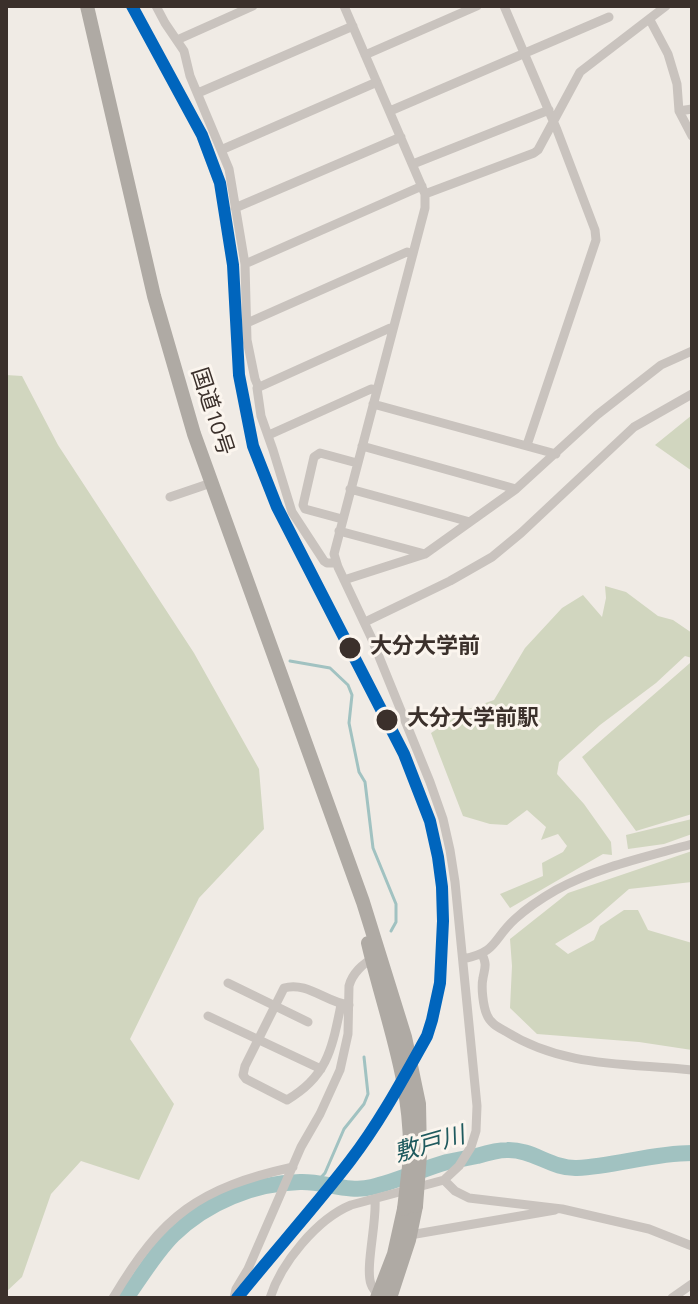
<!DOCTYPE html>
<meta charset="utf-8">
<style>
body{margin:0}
#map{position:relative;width:698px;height:1304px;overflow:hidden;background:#f0ebe5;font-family:"Titillium Web",sans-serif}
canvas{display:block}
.frame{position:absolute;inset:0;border:8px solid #3b302b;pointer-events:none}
</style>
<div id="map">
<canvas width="698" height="1304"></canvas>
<div class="frame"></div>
</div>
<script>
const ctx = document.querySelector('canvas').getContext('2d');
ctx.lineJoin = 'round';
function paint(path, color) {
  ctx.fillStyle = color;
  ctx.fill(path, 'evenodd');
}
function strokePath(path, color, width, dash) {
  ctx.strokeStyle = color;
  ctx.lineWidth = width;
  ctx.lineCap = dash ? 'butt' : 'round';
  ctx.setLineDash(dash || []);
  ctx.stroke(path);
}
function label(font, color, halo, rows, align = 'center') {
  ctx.font = font + ' "Titillium Web","Noto Sans JP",sans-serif';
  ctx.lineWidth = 6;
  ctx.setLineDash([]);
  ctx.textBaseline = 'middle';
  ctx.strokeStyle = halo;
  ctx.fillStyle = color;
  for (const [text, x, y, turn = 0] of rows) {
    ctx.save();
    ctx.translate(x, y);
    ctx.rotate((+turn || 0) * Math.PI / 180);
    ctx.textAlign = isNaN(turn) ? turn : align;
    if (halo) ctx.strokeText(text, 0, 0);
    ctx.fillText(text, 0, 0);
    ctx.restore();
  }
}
paint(new Path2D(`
 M6 375 22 376 58 445 194 653 259 769 264 829 199 898 130 1039 174 1104 139 1180 81 1161 51 1194 22 1277 6 1292Z
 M692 415V471L655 445Z
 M605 586 626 592 658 616 673 620 692 633V658L685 656 656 683 600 725 559 762 557 774 584 804 611 842 612 855 603 854 510 908 500 894 543 876 542 863 563 852 567 846 558 834 541 840 546 827 527 810 507 825 490 824 463 816 431 733 466 710 494 700 525 648 562 608 583 595 602 617 606 598Z
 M690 663 692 664V814L636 831 582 757Z
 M692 819V834L664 844 628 849 626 835Z
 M692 851V882L629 889 591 922 555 944 568 954 594 940 600 926 624 910H638L648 930 692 943V1050L639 1042 537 1034 510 1008 512 966 510 939 568 893Z`), '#d1d6bf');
strokePath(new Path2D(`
 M290 661 330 668 348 685 352 695 349 723 359 772 365 782 373 848 396 904V922L391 931
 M317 1182 325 1173 344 1129 364 1104 368 1094 364 1057`), '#a1c2c1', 3);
strokePath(new Path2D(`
 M126 1298C141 1277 155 1253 173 1235 207 1202 254 1183 300 1182 324 1181 348 1193 372 1187 398 1181 422 1169 447 1162 457 1160 467 1158 477 1156 487 1153 497 1150 507 1150 532 1149 552 1169 577 1168 616 1166 653 1153 692 1153`), '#a1c2c1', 16);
strokePath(new Path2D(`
 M156 6 165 23 184 51 190 76 229 169 245 264 247 340 255 379 258 386
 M344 6 425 194
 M504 6 557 130 595 230 596 240 527 445
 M650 20 668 54 677 84 679 111 692 136
 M177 40 253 6
 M365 55 477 6
 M198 93 353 26
 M390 111 609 17
 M679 111 692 109
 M221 150 377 82
 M413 164 549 110
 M235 208 401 137
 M245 264 422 186
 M247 323 407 252 413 254
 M373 404 556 454
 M271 434 371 389 377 390
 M362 446 516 489
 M350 489 470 522
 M170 497 211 483
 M342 519 305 509 303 505 314 457 320 453 357 463
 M339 531 425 554
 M336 563H327L324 561 292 512 273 450 261 416 257 388 390 328 393 330
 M344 580 425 554 516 489 597 415 661 365 692 351
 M365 622 450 581 492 557 521 533 634 427 692 394
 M482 954C487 965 485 967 483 978 481 987 483 1006 487 1015 490 1023 498 1027 505 1031 564 1068 626 1063 692 1070
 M463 959C498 952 492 940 515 919 527 908 542 898 556 890 598 867 646 857 692 844
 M228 983 308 1022
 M341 1005C332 1048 328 1076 287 1100L246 1079 243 1075 245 1066 284 988C307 981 327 1003 349 1005
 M208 1016 321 1069
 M444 1180 455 1191 469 1198 562 1209 649 1229 692 1246
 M375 1199C377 1222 365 1268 371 1284 372 1287 376 1293 378 1295
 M410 1235 555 1210
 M113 1298C162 1215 199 1188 293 1167
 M234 1298 236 1289 248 1269 301 1147 320 1114 340 1070 348 1034 349 986C352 974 363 963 374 958
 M270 1298C281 1263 317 1219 351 1205L444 1180 459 1166 471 1147 476 1131 477 1106 455 882 450 850 443 819 430 782 371 637 338 567 334 554 425 208V194L534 153 538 150 580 72 666 6
 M672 1298 692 1284`), '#c9c3be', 9);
strokePath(new Path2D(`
 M87 6 154 296 194 434 363 902 405 1037 419 1104 420 1155
 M368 943C385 1016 412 1081 410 1158
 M377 1298 394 1254 404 1209
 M390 1298 409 1240 416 1206`), '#afaaa4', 14);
strokePath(new Path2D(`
 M416 1206 420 1155
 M404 1209 410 1158`), '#afaaa4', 14);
strokePath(new Path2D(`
 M132 6 202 135 220 183 233 265 239 375 253 446 277 507 404 754 430 821 438 857 442 887 443 921 440 983 432 1020 427 1036C403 1079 380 1122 350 1161 314 1208 274 1252 237 1298`), '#0065bd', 12);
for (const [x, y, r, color] of [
 [350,648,12,"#3b302b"],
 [387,720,12,"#3b302b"]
]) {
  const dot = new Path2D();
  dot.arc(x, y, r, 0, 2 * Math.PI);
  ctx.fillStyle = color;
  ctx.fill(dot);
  strokePath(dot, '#fbf5ee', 3);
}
label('22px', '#3b302b', '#fbf5ee', [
 ["国道10号",211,412,72]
]);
label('bold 22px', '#3b302b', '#fbf5ee', [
 ["大分大学前",370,648],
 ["大分大学前駅",407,720]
], 'left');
label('italic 24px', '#1f5a5e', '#fbf5ee', [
 ["敷戸川",430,1146,-16]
]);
</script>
